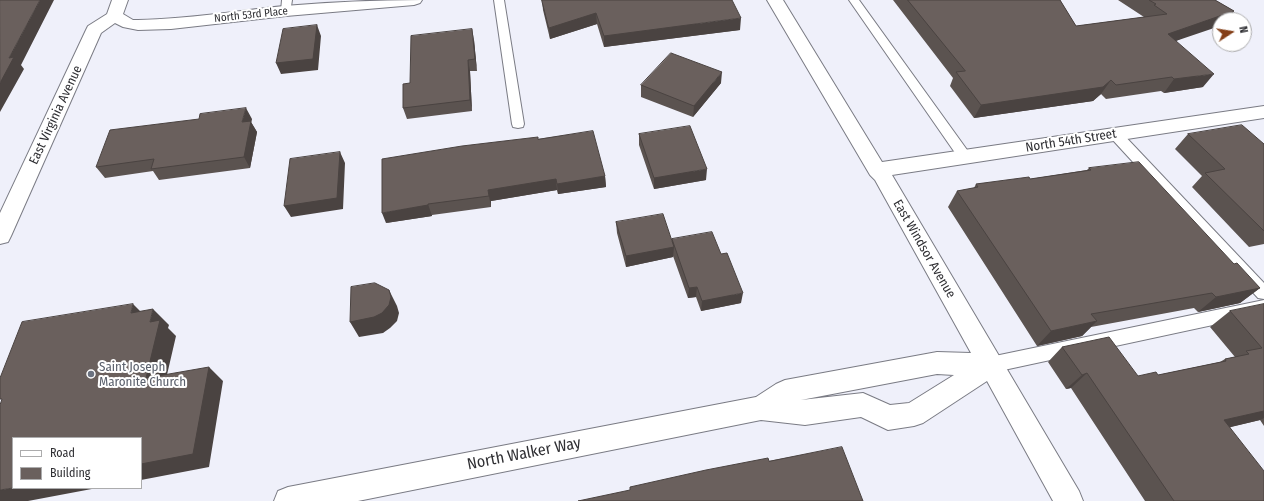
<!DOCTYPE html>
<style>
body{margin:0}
#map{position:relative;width:1264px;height:501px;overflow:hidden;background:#eff0fa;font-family:"Fira Sans Condensed",sans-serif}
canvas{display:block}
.legend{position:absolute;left:12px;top:437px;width:130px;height:52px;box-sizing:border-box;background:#fff;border:1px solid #acacad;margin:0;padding:5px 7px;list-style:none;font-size:12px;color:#2f2f33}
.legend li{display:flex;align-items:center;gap:8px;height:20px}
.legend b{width:20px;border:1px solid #acacad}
.north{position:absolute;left:1212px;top:12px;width:40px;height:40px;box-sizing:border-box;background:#fff;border:1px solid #acacad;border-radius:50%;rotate:78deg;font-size:11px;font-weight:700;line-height:16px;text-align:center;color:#2f2f33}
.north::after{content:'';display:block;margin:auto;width:14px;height:18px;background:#843f18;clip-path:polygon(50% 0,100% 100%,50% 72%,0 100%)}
</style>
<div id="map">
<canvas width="1264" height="501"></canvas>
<ul class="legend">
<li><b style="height:5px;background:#fff"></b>Road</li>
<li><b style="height:11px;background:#6a605d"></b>Building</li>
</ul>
<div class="north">N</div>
</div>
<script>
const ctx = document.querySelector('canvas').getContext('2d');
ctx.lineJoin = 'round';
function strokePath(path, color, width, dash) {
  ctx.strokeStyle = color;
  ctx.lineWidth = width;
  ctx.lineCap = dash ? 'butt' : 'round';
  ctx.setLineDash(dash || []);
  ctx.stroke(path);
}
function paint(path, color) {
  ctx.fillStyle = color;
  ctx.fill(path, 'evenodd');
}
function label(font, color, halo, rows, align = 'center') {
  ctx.font = font + ' "Fira Sans Condensed",sans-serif';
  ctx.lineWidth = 4;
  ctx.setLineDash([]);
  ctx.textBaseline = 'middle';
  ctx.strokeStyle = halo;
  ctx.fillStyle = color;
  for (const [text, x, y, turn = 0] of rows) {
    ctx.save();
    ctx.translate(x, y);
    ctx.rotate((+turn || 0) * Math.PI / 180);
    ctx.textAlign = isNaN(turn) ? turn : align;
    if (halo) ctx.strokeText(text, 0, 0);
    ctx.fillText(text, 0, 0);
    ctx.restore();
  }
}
const lane = new Path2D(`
 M282 0H292L290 13 286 14 281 11Z
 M494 0H504L524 124 523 127 518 128 513 127 512 124Z
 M849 0H859L970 154 972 157 970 160 965 162 960 160Z
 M1115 130 1120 131 1264 283V299L1258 298 1110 137 1108 134 1110 131Z
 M1264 300V314L990 373 984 370 982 365 984 360 990 357Z`);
const street = new Path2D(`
 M112 0H128L123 14 133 20H138C187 19 236 11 284 6 330 2 376 0 422 0L420 3 414 5 286 16 171 29 138 30 123 27 115 23 101 33 11 236 8 242 0 244V213L86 30 88 26 107 14Z
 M767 0H783L882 162 1264 106V118L892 175 1079 491 1083 501H1053L987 381 923 423 914 426 888 430 861 417 805 425 761 420 358 501H274L278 491 288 487 756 397 776 384 785 380 937 352 971 353 875 180 870 175ZM937 374 954 375 909 403 890 405 863 393 801 400Z`);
strokePath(lane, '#7a7b84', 2);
strokePath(street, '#7a7b84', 2);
paint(lane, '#fff');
paint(street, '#fff');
paint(new Path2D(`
 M542 0 740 30 604 47 597 24 550 39 543 10Z
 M893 0H1060L1076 26 1144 17 1118 0H1215L1234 11 1227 20H1220L1176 41 1203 87 1164 93 1161 91 1106 99 1101 94 1093 101 974 118 950 86 953 78Z
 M474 40 477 71H470L472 111 407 119 403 108 410 83Z
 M721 83 693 117 641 97V85Z
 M252 119 251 122 257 132 250 168 159 180 153 171 105 178 96 167Z
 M639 134 706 180 654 189 639 145Z
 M1188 134 1264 144V244L1249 247 1192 187 1202 176 1175 149Z
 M538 139 605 176 606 187 558 194 557 190 491 201V207L432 215V216L386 223Z
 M1089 168 1234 264 1260 288 1240 303 1198 312 1194 308 1091 327 1082 336 1037 346 948 207 957 191 974 188 976 184 1030 179 1087 170Z
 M616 222 672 241V239L741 303 701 311 696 297 688 298 673 256V257L626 267 617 233Z
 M1264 304V426L1260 420 1230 427 1264 501H1145L1071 388 1066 389 1048 362 1062 347 1138 376 1158 375 1220 362 1225 359 1235 357 1210 327 1230 311Z`), '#5b5350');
paint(new Path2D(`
 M40 0H54L21 65 24 69 0 112V83L9 58Z
 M1234 11 1227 20H1220V26L1158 47 1168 34Z
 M596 13 597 24 550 39 549 28Z
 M741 18 740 30 604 47V36Z
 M317 25 321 36 318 70 281 74 276 63Z
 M472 29 474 40 477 71 475 59Z
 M468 60 470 71 472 111 470 100Z
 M722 72 721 83 693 117 694 106Z
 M1214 74 1203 87 1164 93 1174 79Z
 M1111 80 1101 94 1093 101 974 118 981 105Z
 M246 108 252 119 251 122 257 132 250 168 244 157 242 122Z
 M340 152 345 163 343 209 291 217 284 206Z
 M707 169 706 180 654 189V178Z
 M605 176 606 187 558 194 557 184Z
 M556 179 557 190 491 201V207L489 196 488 190Z
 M428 204 432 216 386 223 382 213Z
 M674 247 673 257 626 267V256Z
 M697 287 696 297 688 298 689 288Z
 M1260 288 1240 303 1198 312 1216 297Z
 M389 290 397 306 399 313 397 321 390 328 383 333 359 337 350 322Z
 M743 293 741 303 701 311 702 301Z
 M133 304 149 320 131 313Z
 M153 309 169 325 168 328 176 336 163 392 146 378 150 322Z
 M1097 321 1082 336 1037 346 1051 331Z
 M209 367 223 381 209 467 141 480V464Z
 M1087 373 1071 388 1066 389 1082 375Z
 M1264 411V418L1260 420 1202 434 1224 420Z
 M13 488H97L28 501H0V490Z`), '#4a4341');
const building = new Path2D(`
 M0 0H40L9 58 14 57 0 83Z
 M542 0H732L741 18 604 36 596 13 549 28Z
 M908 0H1060L1076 26 1167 14 1154 5 1156 4 1149 0H1215L1234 11 1168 34 1214 74 1174 79 1172 77 1116 85 1111 80 1103 87 981 105 956 72 965 71Z
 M317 25 313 59 276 63 283 29Z
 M472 29 475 59 468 60 470 100 403 108V84L410 83 411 36Z
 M671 53 722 72 694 106 641 85Z
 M246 108 242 122 251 121 244 157 151 169 154 159 96 167 110 130 199 119 200 114Z
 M1242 125 1264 144V231L1205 173 1225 169 1188 134Z
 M690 126 707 169 654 178 639 134Z
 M593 131 605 176 557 184 556 179 488 190 489 196 428 204V205L382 213V159L462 146 538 137V139Z
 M340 152 337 198 284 206 290 159Z
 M1139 162 1234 264 1237 263 1260 288 1216 297 1212 293 1091 314 1097 321 1051 331 957 191 978 187 976 184 1029 177 1030 179 1091 170 1089 168Z
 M663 214 674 247 626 256 616 222Z
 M712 232 721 254 727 253 743 293 702 301 697 287 689 288 672 239Z
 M375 283 389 290 391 297 389 305 382 313 374 317 350 322 351 287Z
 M133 304 131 313 153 309 150 322 160 320 146 378 209 367 193 454 141 464V438H13V488L0 490V405L2 399H0V378L22 322Z
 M1264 304V411L1224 420 1264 471V501H1174L1087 373 1082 375 1062 347 1109 337 1138 376 1156 372 1158 375 1226 361 1225 359 1249 354 1246 351 1262 348 1230 311Z
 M842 447 863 501H578L630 490V487L706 470 768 458 769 461Z`);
paint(building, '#6a605d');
strokePath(building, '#4a4341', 1);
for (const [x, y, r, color] of [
 [91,374,4,"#6b7280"]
]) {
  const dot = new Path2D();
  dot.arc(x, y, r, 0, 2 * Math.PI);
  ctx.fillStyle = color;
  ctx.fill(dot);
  strokePath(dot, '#fff', 1.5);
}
label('11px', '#2f2f33', '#fff', [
 ["North 53rd Place",251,15,-6]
]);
label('13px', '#2f2f33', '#fff', [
 ["East Virginia Avenue",56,115,-65],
 ["North 54th Street",1071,141,-9],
 ["East Windsor Avenue",924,249,60]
]);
label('13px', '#5b616d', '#fff', [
 ["Saint Joseph",99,367],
 ["Maronite Church",99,382]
], 'left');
label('16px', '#2f2f33', '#fff', [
 ["North Walker Way",524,454,-11]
]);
</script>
